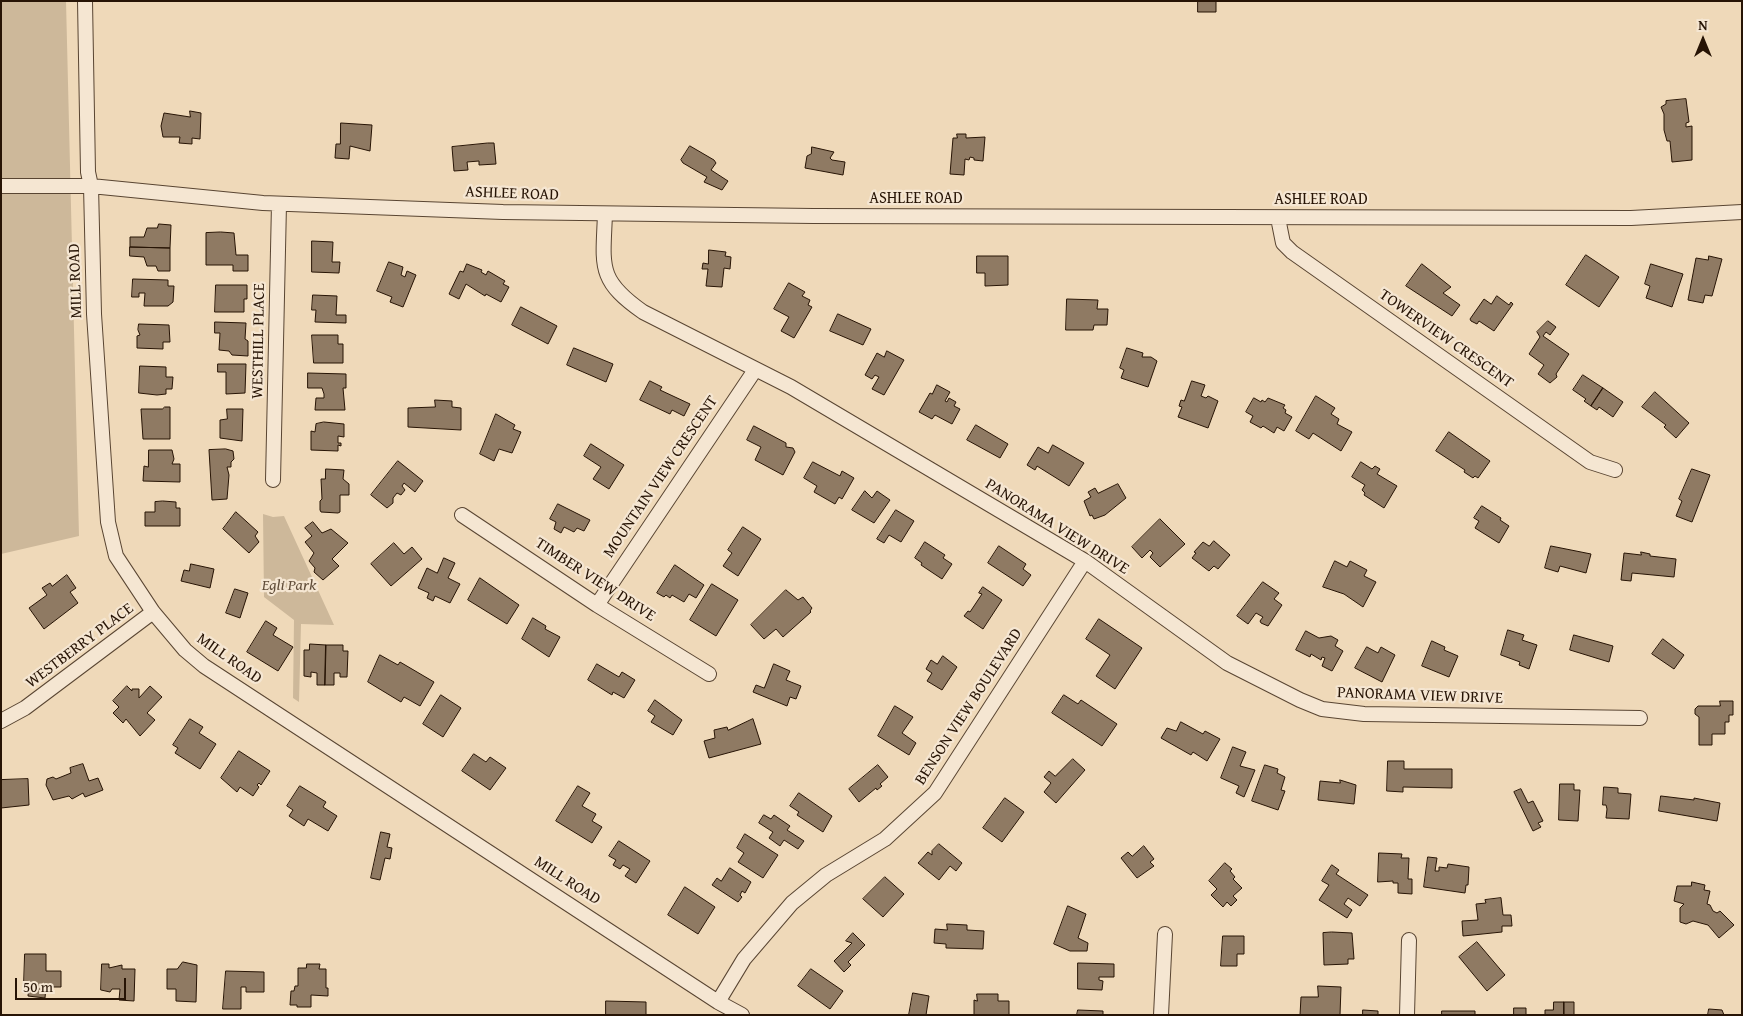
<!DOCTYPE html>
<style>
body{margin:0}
#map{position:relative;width:1743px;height:1016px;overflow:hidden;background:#efd9b9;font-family:"Gentium Book Plus",serif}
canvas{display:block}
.frame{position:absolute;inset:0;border:2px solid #271405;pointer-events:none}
.north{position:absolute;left:1678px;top:15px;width:50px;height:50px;-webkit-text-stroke:4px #f5e6d2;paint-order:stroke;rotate:0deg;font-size:14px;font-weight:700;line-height:20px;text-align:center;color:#271405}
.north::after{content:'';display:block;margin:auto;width:18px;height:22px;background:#271405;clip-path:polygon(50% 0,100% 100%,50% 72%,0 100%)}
.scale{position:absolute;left:15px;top:978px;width:111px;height:22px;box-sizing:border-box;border:2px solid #271405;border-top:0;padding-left:6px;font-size:15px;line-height:18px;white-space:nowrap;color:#271405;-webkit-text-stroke:4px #f5e6d2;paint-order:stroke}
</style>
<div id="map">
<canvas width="1743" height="1016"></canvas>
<div class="frame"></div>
<div class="north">N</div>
<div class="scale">50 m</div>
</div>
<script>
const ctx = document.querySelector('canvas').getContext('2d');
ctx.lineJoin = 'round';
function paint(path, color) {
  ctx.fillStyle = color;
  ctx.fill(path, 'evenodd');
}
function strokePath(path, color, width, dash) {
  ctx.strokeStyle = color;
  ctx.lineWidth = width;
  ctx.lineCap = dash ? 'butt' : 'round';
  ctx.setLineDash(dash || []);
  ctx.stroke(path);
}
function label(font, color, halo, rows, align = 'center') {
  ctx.font = font + ' "Gentium Book Plus",serif';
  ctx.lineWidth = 4.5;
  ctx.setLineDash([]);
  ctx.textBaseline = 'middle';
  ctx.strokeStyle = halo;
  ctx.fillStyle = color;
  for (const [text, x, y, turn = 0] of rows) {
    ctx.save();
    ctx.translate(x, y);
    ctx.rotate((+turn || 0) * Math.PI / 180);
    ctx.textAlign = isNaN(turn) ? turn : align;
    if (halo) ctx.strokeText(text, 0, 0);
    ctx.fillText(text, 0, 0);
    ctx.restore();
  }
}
paint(new Path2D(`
 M1 1H66L79 536 1 554Z
 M263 514 273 517 284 516 334 625 301 624 299 702 293 698 294 620 264 597Z`), '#cdb89a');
const building = new Path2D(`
 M1198 1H1216V12H1198Z
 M1686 99 1689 122 1686 123V127L1692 126V160L1672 162 1670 141H1667L1664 130V114L1661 107 1666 104V101Z
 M190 111 201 113 200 139 192 138V144L179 143 180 137H163L161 126 164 113 190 117Z
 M341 123 372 125 370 151 350 146 349 159 335 158 336 144H340Z
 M957 134H966V138L985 137 983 161 974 160V158L970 157 969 160 965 159 964 175 950 174 953 138H957Z
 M488 143H494L496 164 479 165V161L467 162 468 170 454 171 452 147Z
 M690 146 714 160 716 163 711 170 728 181 722 190 704 182 707 177 683 163 681 160Z
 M812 147 834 152 830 158 832 160 845 162 843 175 805 168 807 156 811 154Z
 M159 224 171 225 170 248 130 247V237H144L147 228H157Z
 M221 232 234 233 236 255H248V271H233V265H206V233Z
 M312 241 333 242 332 262H340L339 273 312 272Z
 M130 247 170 248V271H158L156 266H147L144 257 130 256Z
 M709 250 726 252 725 256 731 257 730 269 724 268 722 287 706 286 708 269H702L703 263 708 264Z
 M1586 255 1619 277 1599 307 1566 285Z
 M977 256H1008V285L985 286V273H977Z
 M1709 256 1722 259 1712 296 1705 295 1703 303 1688 300 1696 258 1708 260Z
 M389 262 403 267 401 275 405 277 407 271 416 275 403 307 390 302 392 297 377 291Z
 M467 264 482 270 481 272 486 275 488 271 505 281 503 284 509 287 501 302 486 294 485 296 466 284 459 299 449 294 460 271 463 272Z
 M1422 264 1451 287 1443 293 1460 305 1452 316 1406 286Z
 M1651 264 1683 274 1672 307 1646 298 1650 286 1645 284Z
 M133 279 168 280V286H174L173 302 168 306H144L145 293H139V297H132Z
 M789 283 805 292 802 296 810 300 808 305 812 307 794 338 781 331 789 317 774 309Z
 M216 285H247V299H244V312H215Z
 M313 295 337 296 336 315H346V323L315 322 316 310H312Z
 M1497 296 1509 305 1511 302 1513 304 1494 331 1479 321 1477 324 1471 321 1470 319 1484 299 1491 304Z
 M1067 299 1098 300 1097 309H1108L1107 325H1094L1093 330H1066Z
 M521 307 557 326 548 344 512 325Z
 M838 314 871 329 863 345 830 331Z
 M1548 321 1556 327 1550 335 1546 332 1543 336 1569 354 1556 374 1557 377 1550 383 1538 374 1544 365 1529 354 1540 337 1537 332Z
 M215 322 246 323 245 339 248 341V356L232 355 229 351 219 350 220 333H215Z
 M139 324 169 325 170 342H163V349L137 348V336L140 335 138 330Z
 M312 335H338V344H343V363H314Z
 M574 348 613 364 606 382 567 365Z
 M1127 348 1143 353 1142 357H1151L1157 361 1148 387 1121 378 1124 370 1120 368Z
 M887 351 904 360 884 395 872 389 879 377 875 375 872 379 865 375 877 353 884 357Z
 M218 364H246L245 393 226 394V372H218Z
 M140 366 166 367V377H173L172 389H166V394L157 395 139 393Z
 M308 373 346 374V388H343L345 410H315L316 398H324V394L322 388H308Z
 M1583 375 1603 388 1591 406 1584 401 1586 399 1573 390Z
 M650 381 662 387 660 390 690 404 684 416 672 410 670 414 640 400Z
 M1192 381 1205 385 1201 396 1206 398 1208 396 1218 401 1208 428 1178 417 1182 407 1179 406 1181 400 1184 401Z
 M937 385 950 392 945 401 947 402 949 398 956 402 954 406 960 409 952 424 935 415 932 419 919 412 930 393 932 394Z
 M1603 388 1623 402 1613 417 1599 407 1597 410 1591 406Z
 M1655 392 1689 423 1676 438 1664 427 1666 425 1642 407Z
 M1316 396 1335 408 1331 414 1339 419 1337 424 1352 432 1341 451 1313 433 1309 439 1296 431Z
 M1254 398 1261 402 1262 400 1265 402 1268 398 1285 405 1283 408 1286 410 1285 413 1292 417 1284 431 1277 427 1274 433 1263 426 1261 428 1250 422 1253 416 1246 412Z
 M435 400 452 401V407L461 408V430L408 427V408L435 407Z
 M165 407H170V439H143L141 409H162Z
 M227 409H243L242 441 220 438V420L227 419Z
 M496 414 515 425 513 429 521 432 512 453 499 449 494 461 480 454Z
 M324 422 344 424V437L338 436V443H341V446L338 445V451L311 450V431L315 432 316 424Z
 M976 425 1008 444 1000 458 967 440Z
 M754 426 786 443V447L793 448 795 452 783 475 755 460 761 447 747 440Z
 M1449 432 1490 461 1478 478 1475 476 1473 478 1464 472 1465 470 1436 451Z
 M591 444 624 465 609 489 593 479 601 467 584 456Z
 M1053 445 1084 463 1069 486 1037 466 1035 470 1027 465 1038 447 1048 453Z
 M226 449 233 451 234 459 231 462V467H227L229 475 227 499 212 500 209 450Z
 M149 450H172L174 459 172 464H180V482L143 481 144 466 148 467Z
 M398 461 423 481 415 492 404 483 402 486 405 490 401 495 397 493 393 498V503L387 508 371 495Z
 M813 462 840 476 842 471 854 478 842 499 839 497 835 504 814 492 817 486 804 478Z
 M1361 462 1372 469 1375 466 1380 469 1377 474 1397 486 1384 508 1364 495 1365 493 1362 490 1365 485 1352 477Z
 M326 469 344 470 343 479 349 484V495H340V512L338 513 321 512 320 510V501L322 499 321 479H325Z
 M1692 469 1710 475 1692 522 1676 516 1682 501 1679 499Z
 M1118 484 1126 498 1105 515 1094 519 1092 515 1090 516 1084 501 1091 497 1088 492 1095 488 1098 493Z
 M865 491 872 498 877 491 890 500 874 523 852 510Z
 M163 501 176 502V508H180V526H145V512H155V502Z
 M558 504 590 520 584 531 577 528 574 532 564 527 561 533 554 529 556 522 550 519Z
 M1482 506 1501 518 1500 520 1509 526 1499 543 1475 528 1479 521 1474 518Z
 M896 510 914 521 901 542 889 535 884 543 877 539Z
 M236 512 258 532 255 536 259 542 249 553 223 529Z
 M1160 519 1185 544 1160 567 1150 557 1153 553 1150 550 1142 558 1132 547Z
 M313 522 322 533 331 529 348 543 332 559 339 566 323 580 314 572 315 568 309 561 314 553 305 542 312 536 305 528Z
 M743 527 761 539 738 576 723 566 732 553 728 550Z
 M1214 541 1230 555 1218 569 1214 566 1209 571 1192 558 1196 553 1194 552 1203 542 1209 546Z
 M925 542 945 555 943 558 952 564 942 579 921 565 922 563 915 558Z
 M394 543 404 554 412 547 422 559 391 586 371 564Z
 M999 546 1026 564 1023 569 1031 575 1023 586 988 563Z
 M1551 546 1591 554 1586 573 1560 566 1558 572 1545 568Z
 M1641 552 1650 554V556L1676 559 1674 577 1632 573 1631 581 1621 580 1624 553 1641 555Z
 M444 558 455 563 448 578 460 584 450 603 435 596 433 601 427 598 429 593 418 588 427 568 437 573Z
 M1335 561 1347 567 1350 561 1367 570 1364 576 1376 582 1363 607 1344 594 1323 587Z
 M191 564 214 569 210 588 181 581 184 570 189 571Z
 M675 565 704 585 696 598 689 594 684 602 672 595 670 598 666 595 664 597 657 593Z
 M67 575 76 588 70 592 78 603 44 629 29 608 47 595 42 588 50 583 52 586Z
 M480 578 519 605 507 624 468 600Z
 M1263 582 1279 593 1274 599 1282 605 1268 626 1261 623 1260 621 1263 617 1256 613 1248 624 1237 616Z
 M712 584 738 600 716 636 690 620Z
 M983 587 1002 600 983 629 964 616 968 611 970 612 982 594 979 593Z
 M235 589 248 593 240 618 226 613Z
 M786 590 798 600 803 597 812 608 810 611 811 612 783 637 776 629 764 639 751 625Z
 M533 618 546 626 545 629 560 637 549 657 522 639Z
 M1099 619 1142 648 1115 689 1096 676 1110 655 1086 639Z
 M266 621 277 628 273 635 293 647 278 671 247 652Z
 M1508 630 1524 635 1522 640 1537 645 1529 669 1519 665 1520 662 1501 655Z
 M1306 631 1319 638 1331 636 1338 640 1335 646 1343 651 1332 671 1322 666 1325 658 1322 657 1321 660 1311 654 1310 657 1296 650Z
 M1574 635 1613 646 1609 662 1570 650Z
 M1663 639 1684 655 1674 669 1652 654Z
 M1432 641 1445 647 1444 650 1458 656 1449 677 1422 666Z
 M310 644 326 645 325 685H317V673L311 672V677L304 676V650H309Z
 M326 645H343V651H348L347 677H340V673H334V685H325Z
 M1367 647 1378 653 1381 647 1395 655 1382 682 1355 668Z
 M380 655 398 665 400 662 434 682 420 706 404 697 401 702 368 682Z
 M943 656 957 667 942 690 927 681 932 673 926 669 931 660 937 664Z
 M597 664 619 677 622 672 635 680 624 698 613 692 612 695 588 680Z
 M774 664 790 671 786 680 801 686 796 699 790 697 787 706 753 692 756 685 764 688Z
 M127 686 132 691V689H139V698L150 686 162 697 147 713 155 720 140 736 126 719 123 723 113 713 119 707 113 701Z
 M441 695 461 708 443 737 423 724Z
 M1064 695 1078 704 1081 700 1117 724 1102 746 1052 713Z
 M655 700 682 720 673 735 651 722 655 716 648 711Z
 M1720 701H1733V715H1729V722H1725V734H1712V745H1699V717L1695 714V709L1698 706H1720Z
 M895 706 913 717 902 733 916 743 909 755 878 736Z
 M190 719 203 727 199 733 216 744 200 769 175 753 178 748 173 745Z
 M753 719 761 744 709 758 704 741 715 738 714 730 727 727 728 730Z
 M1181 722 1203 734 1205 731 1220 739 1207 761 1193 752 1191 755 1161 738 1167 728 1176 731Z
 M1233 747 1246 752 1240 766 1255 770 1244 797 1236 793 1239 786 1221 778Z
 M239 751 270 771 261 785 259 783 257 785 259 787 253 796 240 787 237 792 221 778Z
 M474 754 486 762 490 757 506 768 490 790 462 771Z
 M1073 759 1085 770 1056 803 1044 792 1051 783 1044 777 1049 771 1055 776Z
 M1388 761H1404V769H1452V788L1403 787V792L1387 791Z
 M83 764 89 781 98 778 103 790 85 797 83 793 72 799 69 796 53 800 46 785 47 779 53 777 56 779 71 773 70 768Z
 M878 765 888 777 880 784 882 786 877 790 876 788 859 802 849 789Z
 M1265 765 1278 769 1277 773 1285 777 1281 790 1285 791 1278 810 1252 801Z
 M28 779 29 805 1 808V780Z
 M1340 780 1356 785 1354 804 1318 800 1320 781 1340 783Z
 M1560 784H1574V790H1580L1578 821 1559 820Z
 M300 786 326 802 323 807 337 816 328 831 308 819 304 826 289 816 293 810 287 806Z
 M578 786 590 793 582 806 596 814 592 821 602 827 592 843 556 821Z
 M1604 787 1618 788V793L1631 794 1629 819 1606 818 1607 809 1606 805H1603Z
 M1521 789 1528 803 1533 801 1543 821 1538 823 1541 827 1533 831 1514 792Z
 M799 793 832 816 823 832 797 815 799 812 790 806Z
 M1661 796 1694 800V798L1720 803 1717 821 1659 811Z
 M1005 798 1024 812 1002 842 983 828Z
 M764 815 771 819 774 815 790 826 787 830 804 841 798 849 784 840 780 846 769 838 773 832 759 823Z
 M381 832 390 834 387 847 392 848 390 859 385 858 380 880 371 878Z
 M745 834 778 855 763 878 738 862 744 853 737 848Z
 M619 841 650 861 636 883 625 876 630 869 623 865 620 869 613 865 616 860 609 856Z
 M939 844 962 863 956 871 950 866 939 880 918 863 928 852 932 855V851Z
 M1144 846 1154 859 1150 862 1154 866 1137 878 1121 858 1128 852 1132 856Z
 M1379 853 1402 854 1401 858H1409L1408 879H1412V894L1398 893V883H1393V881L1378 882Z
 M1428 857 1437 858 1435 871H1439V867L1447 868 1448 864 1469 867 1468 885H1466L1465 893 1424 887Z
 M1225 863 1232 869 1230 871 1235 877 1233 879 1242 888 1233 896 1237 900 1231 906 1227 902 1223 907 1211 895 1217 889 1209 881Z
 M1332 865 1339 870 1336 874 1368 895 1360 906 1348 898 1344 904 1352 910 1347 918 1319 900 1329 885 1322 881Z
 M730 868 751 882 745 893 742 891 740 895 742 897 738 902 712 885 717 878 721 881Z
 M885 877 904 894 883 917 863 899Z
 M1692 882 1705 885 1704 890 1710 891 1707 904 1710 905 1713 911 1717 913 1720 911 1734 925 1719 938 1708 925 1693 921 1686 924 1680 922V908L1684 904 1674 901 1677 886H1691Z
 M685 887 715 907 698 934 668 915Z
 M1501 898 1503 915H1511L1512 926H1502V932L1463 936 1462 921 1478 920 1476 904 1486 903 1485 900Z
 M1068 906 1086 914 1078 938 1088 943 1087 951H1070L1054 944Z
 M947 924 967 925V930L984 931 983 949 946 948V944L934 943 935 929 947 930Z
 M1332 932 1352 933 1354 959H1348V964L1324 965 1323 933Z
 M853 933 865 945 848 962 851 965 844 972 834 961 852 943 846 941Z
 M1223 936H1244V954H1237V966H1221Z
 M1477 942 1505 975 1487 991 1459 957Z
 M25 954H46V971H61V987H46L45 998 28 996 29 984H24Z
 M183 962 197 965 196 1002 176 1001V989H167V969H177Z
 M1078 963 1114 964V977H1099V980L1103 981 1102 990 1078 989Z
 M102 964H109V968L122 965V969H135L134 1001 119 1000 120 989H112L110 992 101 990Z
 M307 964H320L319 969H326V988H328V996L311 995V1007H297V1005H290L291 991H294L295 986H298V968H306Z
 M811 969 843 991 830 1009 798 986Z
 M226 971 264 972V992H246V987H241V1009H223Z
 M1318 986 1341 987 1340 1015H1300L1301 997H1318Z
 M913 993 929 996 926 1015H909Z
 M977 994H998V1001H1009V1015H974V1000L977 1001Z
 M606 1001 646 1002V1015H606Z
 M1554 1002H1564V1015H1545V1010H1553Z
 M1564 1002H1574V1015H1564Z
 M1514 1008H1526V1015H1514Z
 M1709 1009 1722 1010 1724 1015H1708Z
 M1078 1010 1103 1011V1015H1077Z
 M1363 1010 1378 1011V1015H1363Z
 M1442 1011H1475V1015H1442Z`);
paint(building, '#8f7a63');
strokePath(building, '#271405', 1);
const street = new Path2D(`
 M85 1 88 172 91 186 94 314 108 522 116 556 153 612 185 650 204 666 718 1002 742 1015
 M1 186H91L263 203 503 212 813 216 1631 218 1742 212
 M605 214C603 266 597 280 643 312L791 387 1085 561 1227 663 1300 700 1322 709 1364 714 1640 718
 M1278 218 1283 243 1292 252 1590 462 1615 470
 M273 480 279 204
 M462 515 597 605 709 674
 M597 605 755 370
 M1 721 25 708 153 612
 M718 1002 744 959 792 903 826 875 885 839 935 793 1085 561
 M1161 1015 1165 934
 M1407 1015 1409 940`);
strokePath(street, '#594532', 16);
strokePath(street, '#f5e6d2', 14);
label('16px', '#271405', '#f5e6d2', [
 ["ASHLEE ROAD",512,194,2],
 ["ASHLEE ROAD",916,199],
 ["ASHLEE ROAD",1321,200],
 ["MILL ROAD",76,281,-92],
 ["TOWERVIEW CRESCENT",1446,339,35],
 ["WESTHILL PLACE",259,341,-89],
 ["MOUNTAIN VIEW CRESCENT",661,477,-56],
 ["PANORAMA VIEW DRIVE",1057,527,32],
 ["TIMBER VIEW DRIVE",595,580,33],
 ["WESTBERRY PLACE",80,646,-37],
 ["MILL ROAD",229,659,35],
 ["PANORAMA VIEW DRIVE",1420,696,2],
 ["BENSON VIEW BOULEVARD",969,707,-57],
 ["MILL ROAD",567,881,33]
]);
label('italic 16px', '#614d39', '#f5e6d2', [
 ["Egli Park",289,586]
]);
</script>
